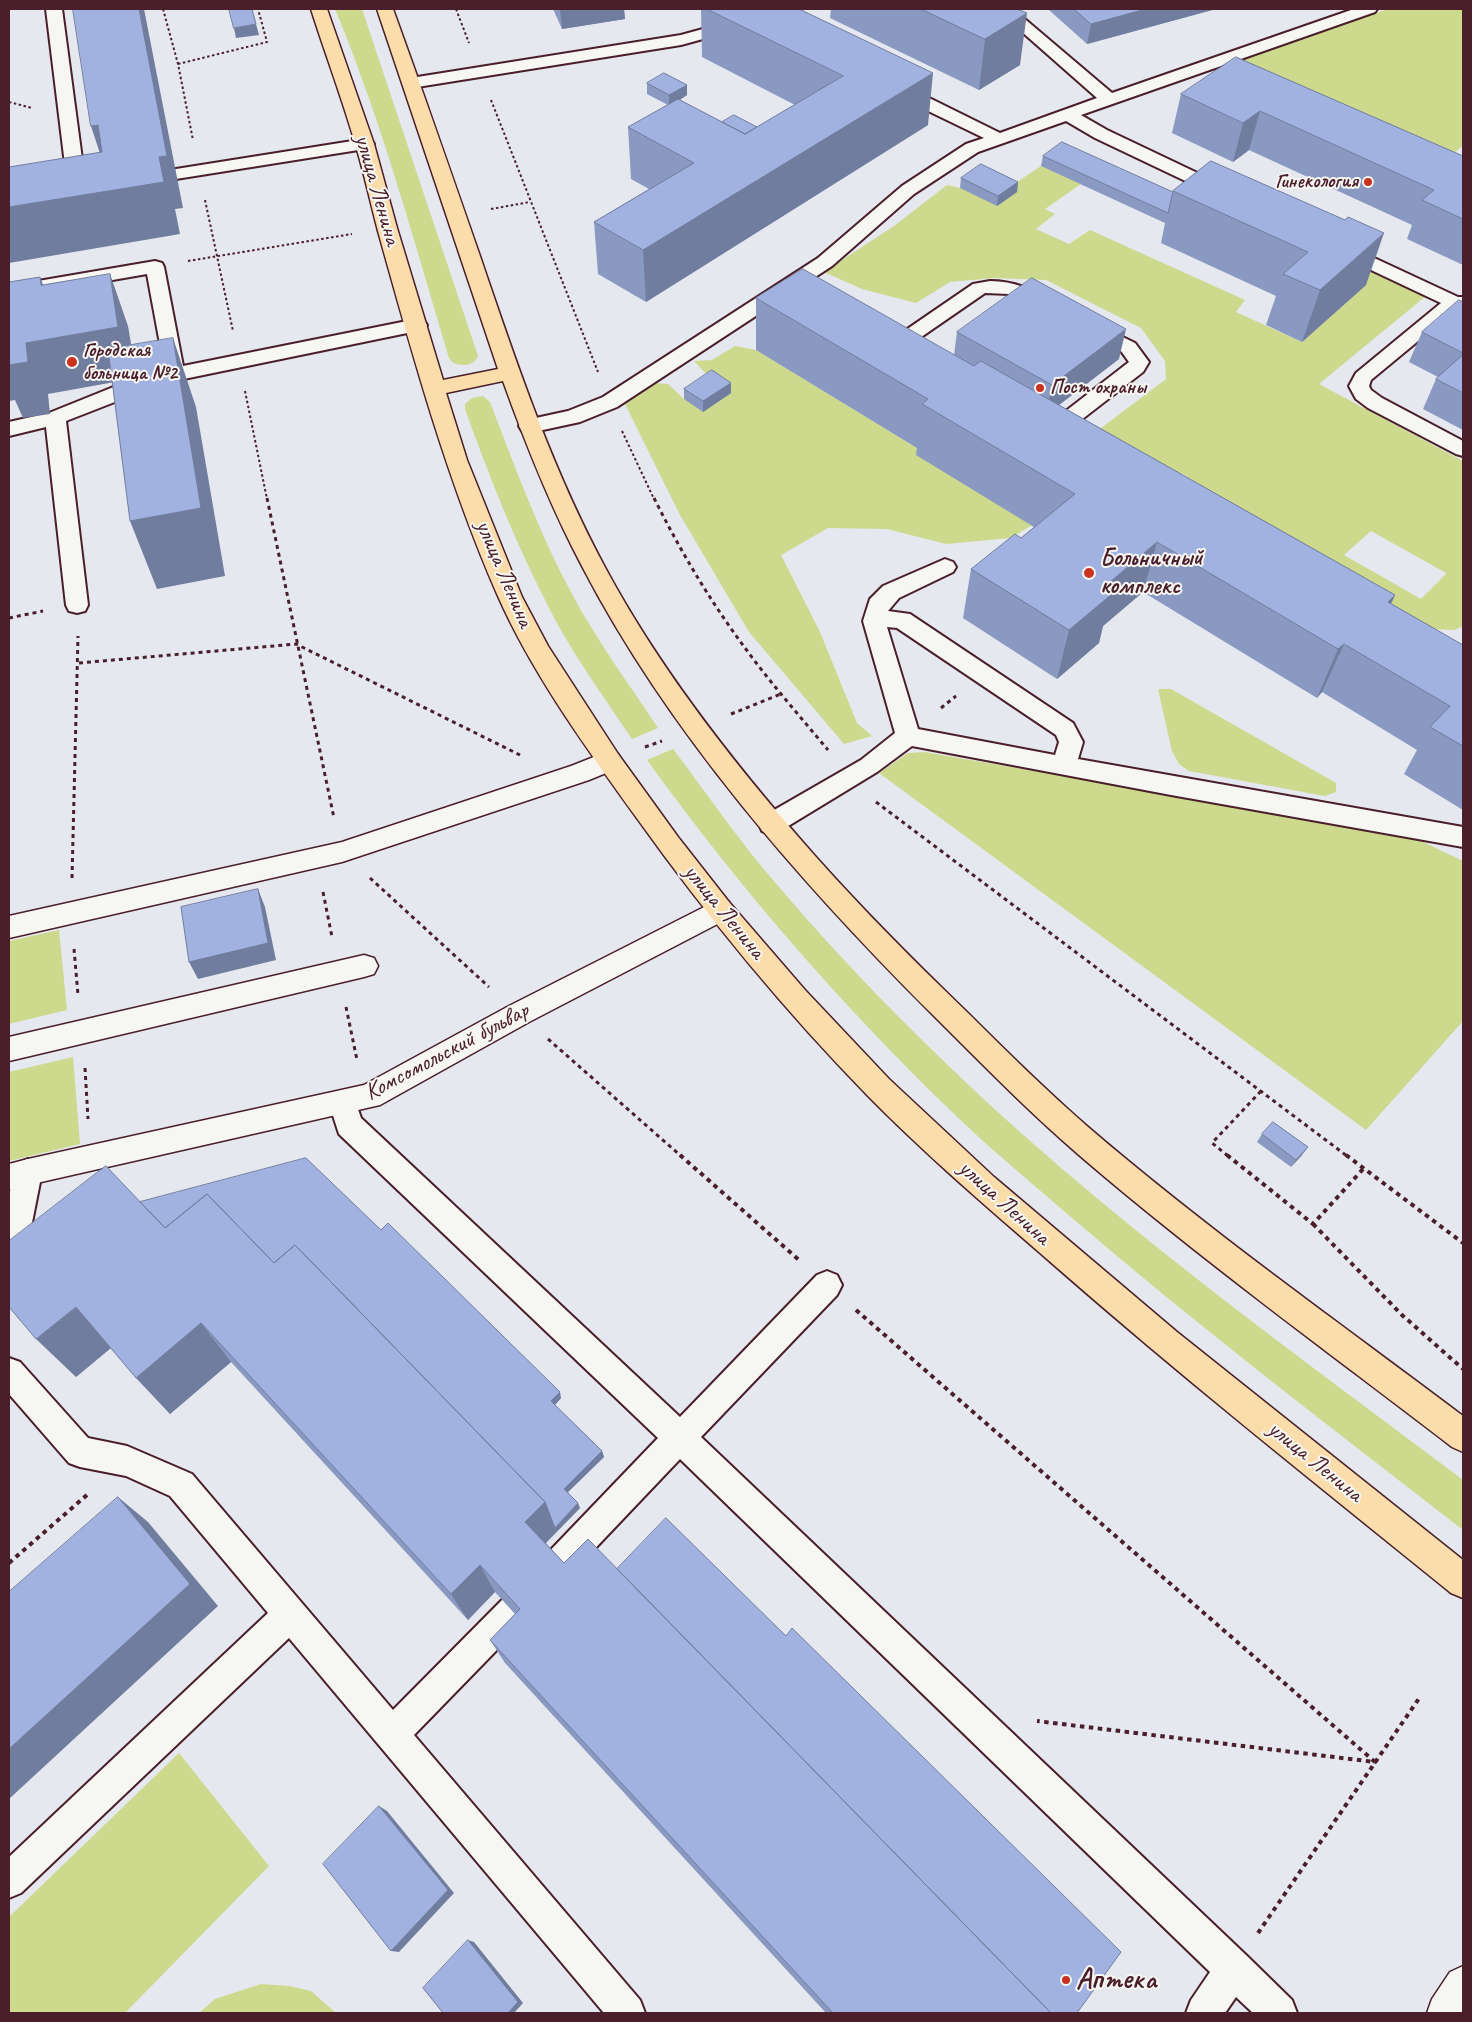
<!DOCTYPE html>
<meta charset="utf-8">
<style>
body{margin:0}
#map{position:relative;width:1472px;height:2022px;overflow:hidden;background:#e5e8ef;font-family:Caveat,sans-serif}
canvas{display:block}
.frame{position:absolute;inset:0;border:10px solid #4a1f2b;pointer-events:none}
</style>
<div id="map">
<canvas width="1472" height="2022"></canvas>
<div class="frame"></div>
</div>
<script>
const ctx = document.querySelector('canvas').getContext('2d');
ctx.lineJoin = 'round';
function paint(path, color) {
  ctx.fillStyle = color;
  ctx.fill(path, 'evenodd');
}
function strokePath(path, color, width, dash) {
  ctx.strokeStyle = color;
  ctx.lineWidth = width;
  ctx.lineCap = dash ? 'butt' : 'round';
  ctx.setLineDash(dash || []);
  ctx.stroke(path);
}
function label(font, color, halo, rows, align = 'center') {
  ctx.font = font + ' Caveat,sans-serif';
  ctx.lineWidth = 4;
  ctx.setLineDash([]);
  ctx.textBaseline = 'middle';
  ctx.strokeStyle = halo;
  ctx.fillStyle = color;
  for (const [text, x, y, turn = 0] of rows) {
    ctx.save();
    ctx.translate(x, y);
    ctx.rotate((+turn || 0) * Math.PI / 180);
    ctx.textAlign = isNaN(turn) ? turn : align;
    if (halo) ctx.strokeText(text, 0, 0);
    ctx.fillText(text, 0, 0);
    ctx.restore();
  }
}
paint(new Path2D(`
 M335 9H362L478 356C473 367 463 366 453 363L449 358C414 241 382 122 335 9Z
 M1388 9H1463V148L1461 147 1445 161 1219 75 1217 68Z
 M1041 166 1081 184 1045 209 1055 214 1036 229 1069 244 1090 230 1245 300 1236 312 1302 342 1365 285 1364 266 1426 296 1319 384 1463 461V626L1454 630 1427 629 1183 474 1163 488 1084 441 1166 379 1165 361 1141 328 1046 280 994 278 950 282 916 303 862 289 824 272 894 226 947 185 960 188H1008ZM1371 531 1446 573V574L1421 599 1344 555Z
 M735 346 756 350 922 451 1032 525 1011 538 946 544 887 529 828 528 781 555 820 632 857 723 872 736 844 744 749 632 680 515 624 402 652 383 668 384 684 399 713 381 694 361 712 360Z
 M483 396 490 402C515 467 539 533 572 594 597 641 629 684 658 728L632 739C601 693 568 648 544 598 513 537 488 473 465 409V404L472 398Z
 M1158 689H1171L1336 783V792L1325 796 1189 771 1179 764 1172 751Z
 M673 749C708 795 741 844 779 887 840 959 906 1026 975 1091 1127 1233 1297 1355 1463 1480V1530C1329 1426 1194 1323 1065 1212 1027 1179 987 1146 951 1111 839 1003 738 886 647 760Z
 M924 752 1396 833 1417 839 1463 861V1021L1366 1130 879 773 908 753Z
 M59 930 67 1010 9 1024V941Z
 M73 1057 80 1144 9 1161V1072Z
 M179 1753 269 1866 125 2013H11L9 2010V1917Z
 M261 1984 289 1986 311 1991 336 2013H199L215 1999Z`), '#cdd98d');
const service = new Path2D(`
 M46 9H62L86 189 83 193 77 194 71 193 68 189Z
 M758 9H778L776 12 732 31 681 45 411 88 405 87 403 83 405 79 411 78 681 35 721 24Z
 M996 9H1013L1112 93 1354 9H1377L1375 12 1081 115 1107 130 1229 188 1232 192 1229 196 1223 197 1217 196 1095 138 1066 121 978 152 914 194 832 266 617 407 580 422 529 433 522 431 519 426 522 421 568 411 603 397 818 258 902 186 966 144 984 138 891 93 889 89 891 85H903L1000 133 1097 98Z
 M365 139 371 140 374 144 371 148 176 179 170 178 167 174 170 170 176 169Z
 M1342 243 1458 297H1463V309L1458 308 1371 380 1369 386 1371 390 1382 398 1463 441V456L1456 454 1368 408 1356 399 1349 386 1356 373 1441 303 1335 253 1333 249 1335 245Z
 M155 261 162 263 164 267 183 366 417 319 424 321 427 325 424 329 417 331 179 380 125 398 66 421 88 605 85 611 77 613 69 611 66 605 46 427 9 436V422L49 413 111 388 165 371 147 274 9 298V286Z
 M990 281C1014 281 1034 290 1055 301L1058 305 1055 309 1048 311 1009 294 985 293 898 353 891 355 884 353 881 349 884 345 973 284Z
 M1092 322 1135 343 1149 362 1143 372 1054 441 1047 443 1040 441 1037 436 1040 431 1129 362 1121 351 1085 332 1082 328 1085 324Z
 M945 559 953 562 956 567 953 572 899 598 888 611 910 614 1073 723 1083 742 1078 759 1463 827V847L1171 795 912 746 877 772 780 831 771 834 762 831 759 824 762 817 861 760 895 733 863 621 870 599 883 586ZM887 627 897 628 1056 735 1059 742 1055 755 918 729Z
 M343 1091 353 1095 361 1118 680 1417 817 1275 827 1271 837 1275 842 1285 837 1295 701 1437 1247 1956 1292 2000 1297 2013H1253L1236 1997 1225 2013H1186L1191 2000 1210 1972 680 1459 565 1580 554 1585 543 1580 538 1569 543 1558 658 1438 339 1134 329 1103 333 1095Z
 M28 1159 38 1163 42 1172 23 1268 19 1278 9 1281C7 1248 4 1193 18 1163Z
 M9 1358 20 1362 88 1438 127 1446 192 1474 393 1710 502 1600 513 1595 524 1600 529 1611 524 1622 414 1735 640 2000 645 2013H604L289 1638 21 1893 9 1898V1857L268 1613 170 1496 126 1476 80 1467 69 1463 9 1394Z`);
const pedestrian = new Path2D(`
 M609 751 618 754 621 761 618 768 589 780 342 862 9 938V916L342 842 571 766Z
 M364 955 374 958 378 966 374 974 364 977 9 1061V1037Z
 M28 1159 38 1163 43 1172 38 1181 9 1190V1164Z`);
const minor = new Path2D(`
 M720 899 729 902 733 910 729 918 529 1022 380 1105 28 1185 18 1181 13 1172 18 1163 28 1159 364 1085 509 1006Z`);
const secondary = new Path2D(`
 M1463 1966V2013H1427L1432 1999 1450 1972Z`);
const primary = new Path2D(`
 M311 9H327L374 144 397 228 443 380 498 369 377 9H393C423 92 452 175 481 259 517 365 553 472 607 571 662 673 739 770 816 857 865 912 916 963 969 1014 1008 1053 1047 1091 1088 1127 1208 1230 1337 1321 1463 1416V1452L1452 1447C1327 1351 1199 1258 1079 1155 1028 1111 980 1062 932 1014 801 883 669 733 583 568 551 508 526 445 503 381L446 393 467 460 522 597 548 646 618 754 678 837 729 902 805 990 889 1079 994 1177 1177 1332 1463 1560V1598L1451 1593C1315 1483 1178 1374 1047 1259 986 1206 924 1153 868 1096 783 1009 706 915 636 817 587 749 531 672 497 594 446 477 412 353 378 231 370 201 364 172 355 143 342 98 325 53 311 9Z`);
strokePath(service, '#4a1f2b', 4);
strokePath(pedestrian, '#4a1f2b', 3);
strokePath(minor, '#4a1f2b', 3);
strokePath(secondary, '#4a1f2b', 3);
strokePath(primary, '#4a1f2b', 3);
strokePath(new Path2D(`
 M163 9 178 64 193 140
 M456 9 469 43
 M178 64 267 42 258 9
 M491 100 598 372
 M9 102 32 108
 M205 200 233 331
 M491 209 530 202
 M188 261 352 234
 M245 391 267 499
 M622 431 654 499`), '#4a1f2b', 2, [2.5, 2.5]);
strokePath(new Path2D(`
 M267 498 334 818
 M654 498C679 548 707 596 740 641 767 679 798 714 828 750
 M9 618 43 611
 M79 663 296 644 520 755
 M941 708 956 696
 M731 714 781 694
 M645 747 662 741
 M876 802 1347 1156
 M72 878 78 636
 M370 878 489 987
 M323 892 332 937
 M74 949 78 995
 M346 1007 357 1060
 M548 1039 681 1156
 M85 1068 88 1119
 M1228 1156 1212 1143 1261 1091`), '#4a1f2b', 3, [4, 4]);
strokePath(new Path2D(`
 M680 1155 799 1260
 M1227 1155 1313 1224 1364 1168
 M1346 1155 1463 1243
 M1313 1224 1402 1315 1463 1369
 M856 1310 1375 1762 1037 1721
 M9 1563 88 1494
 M1258 1933 1420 1697`), '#4a1f2b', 4, [4.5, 4.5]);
paint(service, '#f6f6f2');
paint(pedestrian, '#f6f6f2');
paint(minor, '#f6f6f2');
paint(secondary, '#f6f6f2');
paint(primary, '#fbddab');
paint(new Path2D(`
 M553 9H624L625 19 562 29Z
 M701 9H799L928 125 646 302 598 274 594 222 649 189 631 179 628 127 668 105 647 94V83L687 85V95L680 100 722 122 757 127 795 105 702 57Z
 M831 9H1017L1020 65 979 90 830 18Z
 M1049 9H1216L1087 44 1049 10Z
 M1181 94 1463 156V265L1407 239 1412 225 1249 150 1233 162 1172 133Z
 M1043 156 1173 192V191L1211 161 1366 285 1302 342 1266 325 1276 296 1161 243 1165 223 1041 166Z
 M961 178 1018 182 1017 192 997 206 960 188Z
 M756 298 954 355 957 332 1119 359 1059 405 1395 595 1391 604 1463 645V810L1404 774 1417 750 1322 692 1317 698 1143 592 1103 626 1099 643 1057 679 963 618 971 569 1021 538 1034 527 916 455 917 448 756 350Z
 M1463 302V430L1423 409 1436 379 1438 377 1409 362 1422 332Z
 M731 383V393L703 412 684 399V389Z
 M1262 1134 1302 1155 1291 1167 1257 1142Z
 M140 1202 381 1230 561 1398 555 1405 602 1451 604 1457 568 1492 580 1508 546 1543 564 1563 617 1569 1077 2013H826L505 1663 490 1640 515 1614 495 1592 468 1620 231 1362 170 1414 111 1348 76 1377Z`), '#8a99c2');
paint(new Path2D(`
 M139 9H144L183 208 175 209 180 234 9 263V207L159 157Z
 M560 9H624L625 19 562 29Z
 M1146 9H1216L1087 44 1091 24Z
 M1027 13 1020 65 979 90 985 39Z
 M256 24 259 35 236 38 234 28Z
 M933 73 928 125 646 302 643 250Z
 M687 85V95L669 106V95Z
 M1260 111 1249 150 1233 162 1243 123Z
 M98 125 108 178 91 126Z
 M1018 182 1017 192 997 206 998 196Z
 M1384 233 1366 285 1302 342 1320 290Z
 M110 274 128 326 137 378 48 394 50 414 23 418 15 400 9 401V365L41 285 40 277 61 329Z
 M1126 329 1119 359 1046 415 1052 385Z
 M173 338 196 407 225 576 157 589 130 521Z
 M731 383V393L703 412V401Z
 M1157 542 1143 592 1103 626 1099 643 1057 679 1069 630 1103 588Z
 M1395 595 1372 645 1388 602Z
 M1344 644 1322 692 1317 698 1338 649Z
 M258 889 265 907 276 960 198 979 189 962Z
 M1308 1147 1302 1155 1291 1167 1296 1160Z
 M76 1307 112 1347 76 1377 36 1339Z
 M201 1323 231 1362 170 1414 136 1378Z
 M560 1392 561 1398 553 1407 551 1401Z
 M602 1451 604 1457 566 1494 564 1489Z
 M118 1497 148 1522 218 1606 9 1799V1749Z
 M545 1502 578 1503 580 1508 538 1551 525 1522Z
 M480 1565 495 1592 468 1620 451 1594Z
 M379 1806 387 1811 454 1893 399 1952 391 1951Z
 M468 1940 474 1942 523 2003 514 2013H508Z`), '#717d9e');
const building = new Path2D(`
 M73 9H139L167 156 159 157 164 182 9 207V167L102 152 98 125 91 126Z
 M229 9H252L256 24 234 28Z
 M707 9H799L933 73 643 250 594 222 694 163 628 127 678 99 745 134 843 76Z
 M921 9H1017L1027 13 985 39Z
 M1074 9H1146L1091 24Z
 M1236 57 1463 156V219L1422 200 1434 190 1260 111 1243 123 1181 94Z
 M664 73 687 85 669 95 647 83Z
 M734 115 757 127 745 134 722 122Z
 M1062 142 1173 192 1168 213 1043 156Z
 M1211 161 1345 220 1348 217 1384 233 1320 290 1283 274 1308 252 1173 191Z
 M981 164 1018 182 998 196 961 178Z
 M803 269 974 366 981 361 1395 595 1388 602 1463 645V746L1430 727 1450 706 1344 644 1338 649 1157 542 1103 588 1112 594 1069 630 971 569 1015 534 1021 538 1075 494 922 404 928 399 756 298Z
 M110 274 118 327 26 343 28 362 9 365V282L40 277 41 285Z
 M1032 278 1126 329 1052 385 957 332Z
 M1459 300 1463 302V353L1422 332Z
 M173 338 201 508 130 521 108 349Z
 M1463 355V393L1436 379Z
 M712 370 731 383 703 401 684 389Z
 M258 889 268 943 189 962 181 907Z
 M1273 1122 1308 1147 1296 1160 1262 1134Z
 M306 1158 381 1230 388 1223 560 1392 551 1401 602 1451 564 1489 578 1503 555 1528 545 1502 295 1245 274 1263 207 1194 165 1228 140 1202Z
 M106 1166 165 1228 207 1194 274 1263 295 1245 545 1502 525 1522 564 1563 588 1539 1051 2013H833L490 1640 520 1609 480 1565 451 1594 201 1323 136 1378 76 1307 36 1339 9 1307V1241Z
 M118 1497 190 1584 9 1749V1592Z
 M666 1518 786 1636 792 1628 1121 1952 1077 2013H1051L617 1569Z
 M379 1806 448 1890 391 1951 323 1864Z
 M468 1940 518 2002 508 2013H443L423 1988Z`);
paint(building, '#a1b2e1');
strokePath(building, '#717d9e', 1);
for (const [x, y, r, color] of [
 [1368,182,5,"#c8321e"],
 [72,362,6,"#c8321e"],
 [1040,388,5,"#c8321e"],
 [1089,573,6,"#c8321e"],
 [1066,1980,5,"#c8321e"]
]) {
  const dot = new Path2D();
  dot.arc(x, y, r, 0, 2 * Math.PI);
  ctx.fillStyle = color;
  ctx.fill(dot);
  strokePath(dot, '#f6f6f2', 2);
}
label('bold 20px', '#4a1f2b', '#f6f6f2', [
 ["Гинекология",1358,182,"right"],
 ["Городская",83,351],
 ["больница №2",83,374],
 ["Пост охраны",1050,388]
], 'left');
label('24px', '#4a1f2b', '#f6f6f2', [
 ["улица Ленина",377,190,74],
 ["улица Ленина",504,574,67],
 ["улица Ленина",724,912,51],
 ["Комсомольский бульвар",447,1052,-28],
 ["улица Ленина",1004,1203,42],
 ["улица Ленина",1315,1462,39]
]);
label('bold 24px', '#4a1f2b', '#f6f6f2', [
 ["Больничный",1100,559],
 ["комплекс",1100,587]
], 'left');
label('bold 29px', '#4a1f2b', '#f6f6f2', [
 ["Аптека",1076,1980]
], 'left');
</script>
